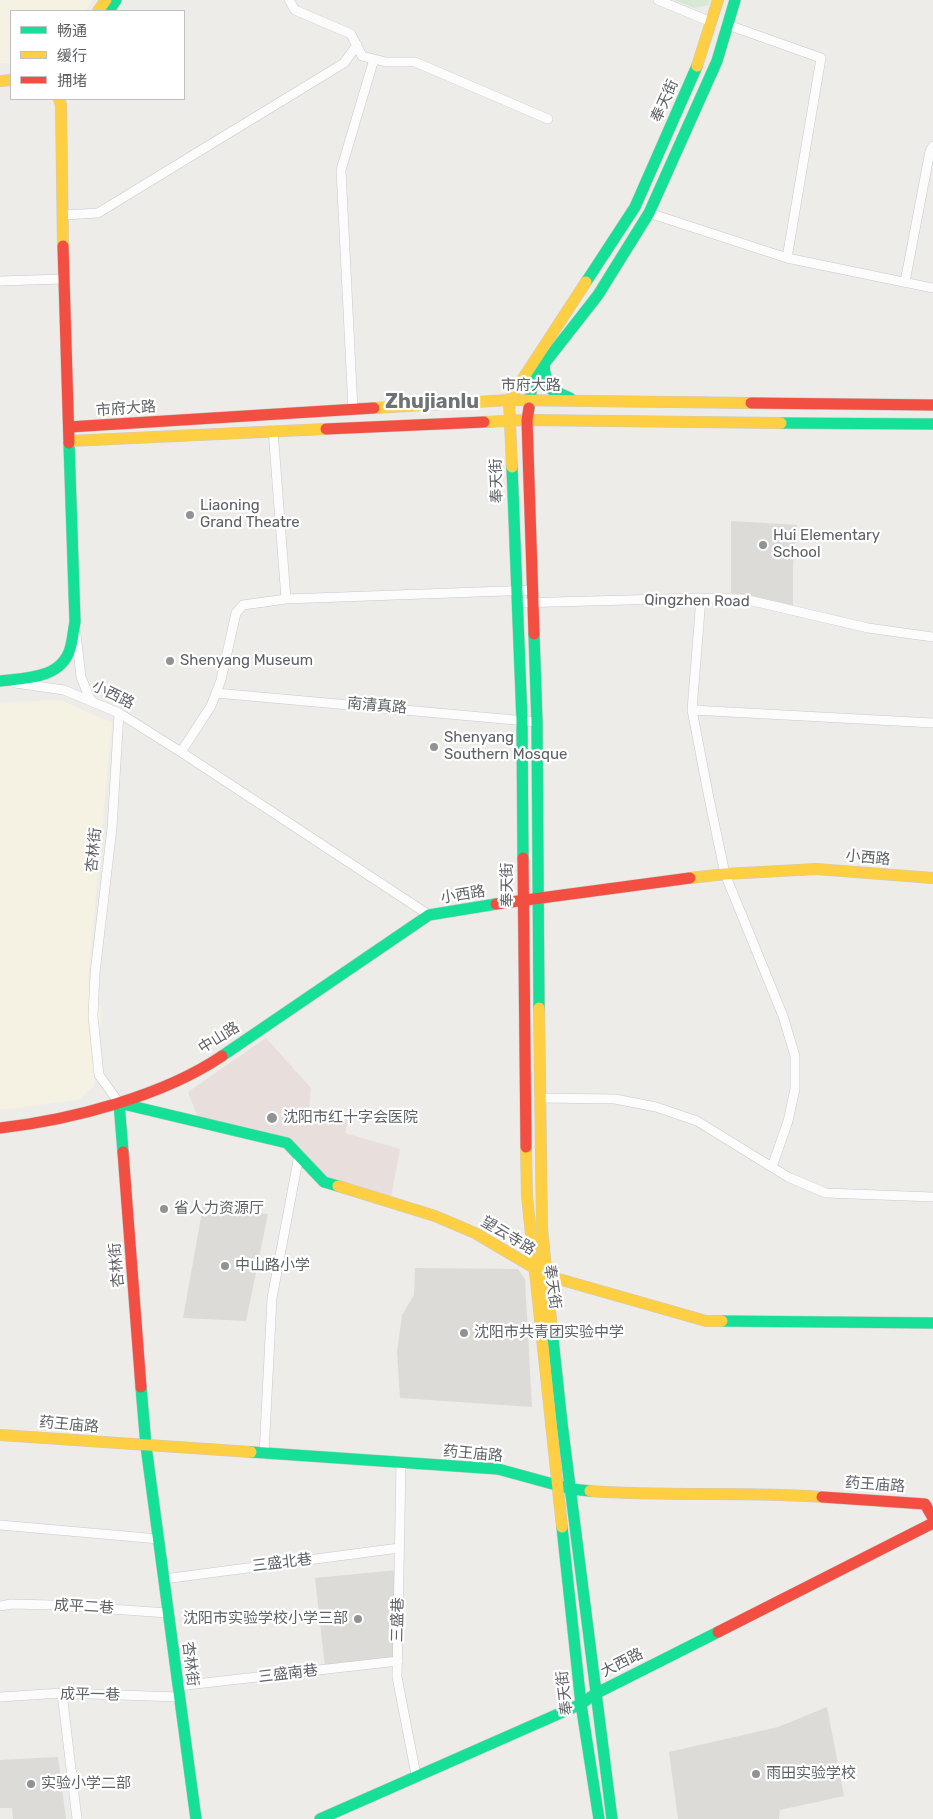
<!DOCTYPE html>
<meta charset="utf-8">
<style>
body{margin:0}
#map{position:relative;width:933px;height:1819px;overflow:hidden;background:#edece8;font-family:Rubik,"Noto Sans SC",sans-serif}
canvas{display:block}
.legend{position:absolute;left:10px;top:10px;width:175px;height:90px;box-sizing:border-box;background:#fff;border:1px solid #bfc0c2;margin:0;padding:6px 9px;list-style:none;font-size:15px;color:#5e6166}
.legend li{display:flex;align-items:center;gap:10px;height:25px}
.legend b{width:25px;border:1px solid #bfc0c2}
</style>
<div id="map">
<canvas width="933" height="1819"></canvas>
<ul class="legend">
<li><b style="height:6px;background:#16e098"></b>畅通</li>
<li><b style="height:6px;background:#ffcf43"></b>缓行</li>
<li><b style="height:6px;background:#f24e42"></b>拥堵</li>
</ul>
</div>
<script>
const ctx = document.querySelector('canvas').getContext('2d');
ctx.lineJoin = 'round';
function paint(path, color) {
  ctx.fillStyle = color;
  ctx.fill(path, 'evenodd');
}
function strokePath(path, color, width, dash) {
  ctx.strokeStyle = color;
  ctx.lineWidth = width;
  ctx.lineCap = dash ? 'butt' : 'round';
  ctx.setLineDash(dash || []);
  ctx.stroke(path);
}
function label(font, color, halo, rows, align = 'center') {
  ctx.font = font + ' Rubik,"Noto Sans SC",sans-serif';
  ctx.lineWidth = 4.5;
  ctx.setLineDash([]);
  ctx.textBaseline = 'middle';
  ctx.strokeStyle = halo;
  ctx.fillStyle = color;
  for (const [text, x, y, turn = 0] of rows) {
    ctx.save();
    ctx.translate(x, y);
    ctx.rotate((+turn || 0) * Math.PI / 180);
    ctx.textAlign = isNaN(turn) ? turn : align;
    if (halo) ctx.strokeText(text, 0, 0);
    ctx.fillText(text, 0, 0);
    ctx.restore();
  }
}
paint(new Path2D(`
 M0 0H92L85 11H11V63H0Z
 M61 700 112 723 88 980 102 1010 94 1086 78 1100 0 1110V703Z`), '#f5f1e3');
paint(new Path2D(`
 M731 521 797 525 793 564V605L731 593Z
 M203 1206 268 1214 246 1321 183 1318Z
 M415 1268 518 1269 525 1279 532 1407 400 1398 397 1352 402 1315 414 1295Z
 M397 1570 396 1659 325 1667 315 1578Z
 M827 1707 844 1796 780 1810 779 1819H678L669 1752 778 1727Z
 M58 1757 66 1819H13L12 1808H0V1760Z`), '#dddbd7');
paint(new Path2D(`
 M266 1038 311 1088 309 1109 348 1120 345 1133 400 1149 391 1197 326 1179 294 1143 197 1116 188 1092Z`), '#e8dedc');
paint(new Path2D(`
 M674 0H710L708 5 694 8Z`), '#d7e8d5');
const street = new Path2D(`
 M289 0 295 10 351 34 362 56 386 62H415L548 119
 M658 0 711 22
 M728 25 821 58 787 258
 M649 213 787 258 933 288
 M64 215 98 213 344 63 357 45
 M0 281 63 279
 M905 282 930 151 933 146
 M353 410 341 170 374 59
 M273 430 286 599
 M701 598 692 710 709 798 725 874 783 1016 795 1056V1089L788 1121 772 1167
 M517 603 701 598 744 599 868 628 933 637
 M76 634 81 677 90 699
 M15 683 64 690 119 713 181 752 429 915
 M216 693 537 722
 M692 710 933 723
 M181 752 211 706 221 680 236 613 243 605 286 599 533 590
 M539 1098 615 1099 656 1107 697 1121 788 1177 826 1193 933 1197
 M119 1103 99 1075 93 1016 95 973 112 828 119 713
 M264 1454 272 1298 299 1155
 M401 1463 397 1677 416 1775
 M0 1525 159 1539
 M164 1579 399 1548
 M0 1606 11 1604 52 1605 168 1613
 M178 1686 398 1661
 M62 1693 77 1819
 M0 1697 62 1693 179 1697`);
const fast = new Path2D(`
 M109 11 116 0
 M586 282 635 207 697 66
 M544 364 545 374 552 390 570 398
 M529 408 532 385 544 364 598 295 649 213 717 61 735 0
 M781 423 933 424
 M512 467 522 721 523 858
 M534 634 537 722 539 1008
 M0 681C25 678 61 679 70 649 73 640 73 631 75 622L69 443
 M222 1056 429 915 496 904
 M123 1152 119 1103 287 1143 324 1182 338 1186
 M722 1321 933 1323
 M552 1330 562 1423 612 1819
 M141 1387 146 1446 196 1819
 M251 1452 498 1469 571 1489 590 1491
 M562 1527 581 1704 599 1819
 M320 1819 581 1704 595 1694 718 1632`);
const slow = new Path2D(`
 M98 11 106 0
 M697 66 718 0
 M0 81 11 80
 M59 99 61 105 63 246
 M374 408 509 400 751 403
 M484 422 527 420 781 423
 M70 441 326 429
 M512 467 509 400 586 282
 M690 878 725 874 816 869 933 878
 M539 1008 542 1228 552 1330
 M526 1147 527 1196 562 1527
 M338 1186 435 1216 475 1233 548 1276 706 1321H722
 M0 1435 251 1452
 M590 1491C667 1497 745 1491 822 1497`);
const jam = new Path2D(`
 M63 246 69 443
 M751 403 933 405
 M529 408 527 420 534 634
 M69 427 374 408
 M326 429 484 422
 M523 858 526 1147
 M496 904 690 878
 M0 1128C71 1120 163 1096 222 1056
 M123 1152 141 1387
 M822 1497 925 1504 933 1518
 M718 1632 933 1523`);
strokePath(street, '#c9c9c9', 10);
strokePath(fast, '#c9c9c9', 12);
strokePath(slow, '#c9c9c9', 12);
strokePath(jam, '#c9c9c9', 12);
strokePath(street, '#fcfcfc', 9);
strokePath(fast, '#16e098', 11);
strokePath(slow, '#ffcf43', 11);
strokePath(jam, '#f24e42', 11);
for (const [x, y, r, color] of [
 [190,515,5,"#909294"],
 [763,545,5,"#909294"],
 [170,661,5,"#909294"],
 [434,747,5,"#909294"],
 [272,1118,6,"#909294"],
 [164,1209,5,"#909294"],
 [225,1266,5,"#909294"],
 [464,1333,5,"#909294"],
 [358,1619,5,"#909294"],
 [756,1774,5,"#909294"],
 [31,1784,5,"#909294"]
]) {
  const dot = new Path2D();
  dot.arc(x, y, r, 0, 2 * Math.PI);
  ctx.fillStyle = color;
  ctx.fill(dot);
  strokePath(dot, '#fff', 2);
}
label('15px', '#5e6166', '#fff', [
 ["奉天街",665,101,-66],
 ["市府大路",531,386],
 ["市府大路",126,409,-4],
 ["奉天街",497,481,-92],
 ["Qingzhen Road",697,601,1],
 ["小西路",113,695,26],
 ["南清真路",377,706,5],
 ["杏林街",94,850,-84],
 ["小西路",868,858,5],
 ["奉天街",508,885,-90],
 ["小西路",463,895,-9],
 ["中山路",219,1038,-32],
 ["望云寺路",508,1236,31],
 ["杏林街",117,1265,-95],
 ["奉天街",552,1287,82],
 ["药王庙路",69,1425,5],
 ["药王庙路",473,1454,5],
 ["药王庙路",875,1485,4],
 ["三盛北巷",282,1563,-7],
 ["成平二巷",84,1607,3],
 ["三盛巷",398,1620,-89],
 ["大西路",622,1663,-27],
 ["杏林街",190,1664,83],
 ["三盛南巷",288,1674,-7],
 ["奉天街",565,1693,-97],
 ["成平一巷",90,1695,1]
]);
label('15px', '#5e6166', '#fff', [
 ["Liaoning",200,506],
 ["Grand Theatre",200,523],
 ["Hui Elementary",773,536],
 ["School",773,553],
 ["Shenyang Museum",180,661],
 ["Shenyang",444,738],
 ["Southern Mosque",444,755],
 ["沈阳市红十字会医院",283,1118],
 ["省人力资源厅",174,1209],
 ["中山路小学",235,1266],
 ["沈阳市共青团实验中学",474,1333],
 ["沈阳市实验学校小学三部",348,1619,"right"],
 ["雨田实验学校",766,1774],
 ["实验小学二部",41,1784]
], 'left');
label('bold 20px', '#6f7378', '#fff', [
 ["Zhujianlu",432,402]
]);
</script>
